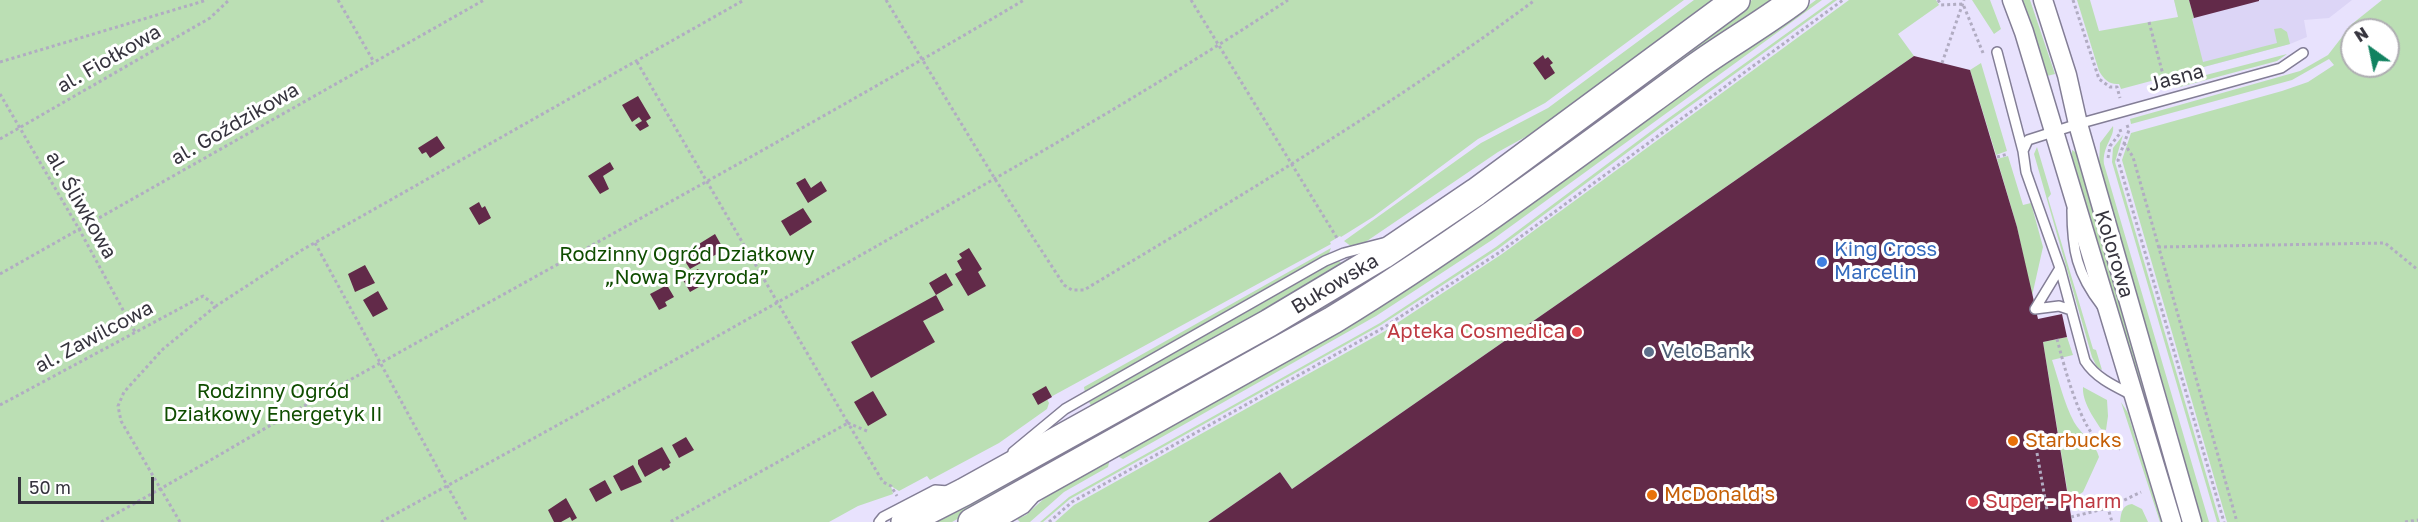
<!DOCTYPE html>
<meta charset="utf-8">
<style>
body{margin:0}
#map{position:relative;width:2418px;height:522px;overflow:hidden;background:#e8e2fd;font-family:"Golos Text",sans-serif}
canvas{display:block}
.north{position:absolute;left:2340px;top:18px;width:60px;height:60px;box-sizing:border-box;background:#fff;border:2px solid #afaeb2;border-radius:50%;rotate:327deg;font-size:16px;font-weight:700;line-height:24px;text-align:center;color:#36343e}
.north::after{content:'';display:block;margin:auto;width:21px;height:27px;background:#118260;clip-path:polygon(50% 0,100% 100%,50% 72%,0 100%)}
.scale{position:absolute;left:18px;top:477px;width:136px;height:27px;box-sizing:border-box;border:3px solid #36343e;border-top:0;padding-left:8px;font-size:18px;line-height:21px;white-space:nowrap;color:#36343e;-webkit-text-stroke:4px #fff;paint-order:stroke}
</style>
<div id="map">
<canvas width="2418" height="522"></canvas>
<div class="north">N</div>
<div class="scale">50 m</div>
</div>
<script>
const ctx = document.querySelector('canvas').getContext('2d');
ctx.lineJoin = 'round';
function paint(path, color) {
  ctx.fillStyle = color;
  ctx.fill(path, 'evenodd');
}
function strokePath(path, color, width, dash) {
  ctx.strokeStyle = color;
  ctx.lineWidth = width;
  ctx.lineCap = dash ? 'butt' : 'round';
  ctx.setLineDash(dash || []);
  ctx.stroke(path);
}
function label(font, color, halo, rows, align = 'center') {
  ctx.font = font + ' "Golos Text",sans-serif';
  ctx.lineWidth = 6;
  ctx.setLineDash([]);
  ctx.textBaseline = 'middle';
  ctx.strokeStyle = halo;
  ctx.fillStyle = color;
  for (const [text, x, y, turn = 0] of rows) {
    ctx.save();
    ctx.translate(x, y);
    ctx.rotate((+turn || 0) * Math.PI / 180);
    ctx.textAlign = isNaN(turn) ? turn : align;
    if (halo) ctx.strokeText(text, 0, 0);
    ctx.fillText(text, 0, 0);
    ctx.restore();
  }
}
paint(new Path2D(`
 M2174 0H2352L2329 18 2304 20 2307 37 2290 44 2193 70Z`), '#dcd5f6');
paint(new Path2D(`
 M0 0H1684L1545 103 1478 139 1373 217 1341 237 1340 236 1330 242 1331 244 1047 399 1049 403 1047 409 999 443 930 480 927 476 899 491 891 486 893 494 858 506 829 522H0Z
 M1694 0H1719L1547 125 1498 152 1364 243 1352 247 1344 241 1481 143 1548 108Z
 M1752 0H1770L1494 203 1373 285 1107 435 1102 426 1489 194Z
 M1816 0H1822L1492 240 1376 316 1123 459 1119 457 1117 453 1705 72 1782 25Z
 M1833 0H1837L1668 122 1498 249 1381 325 1070 499 1043 522H1040L1069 497 1380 323 1496 247 1666 120Z
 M1849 0H1936L1939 5 1898 34 1914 56 1292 489 1280 472 1208 522H1055L1074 505 1385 331 1502 254Z
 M1972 0H1990L2001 29 1994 34Z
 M2022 0H2030L2055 74 2047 76Z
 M2077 0H2090L2099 31 2178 17 2174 0H2189L2194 18 2192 19 2203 62 2277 43 2274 29 2281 28 2287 32 2290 44 2121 89 2119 84C2109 85 2104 79 2099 71Z
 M2382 0H2418V522H2227L2122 160 2131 133 2282 91 2308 82 2334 65 2329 59 2292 80 2131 124 2130 119 2300 71 2328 55 2352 24ZM2352 30H2388V66H2352Z
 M2287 54 2277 61 2176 88 2175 83Z
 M1981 63 2007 151 1996 155 1970 70Z
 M2113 126C2115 137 2102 146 2104 164L2209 522H2199L2186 478 2178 435 2099 165 2100 143Z
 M2123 135 2115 162 2220 522H2217L2112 162 2113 148Z
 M2037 147 2051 194 2048 198 2093 349 2096 350 2102 370 2097 367 2092 357 2034 154Z
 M2072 150 2077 153 2186 522H2177L2072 162Z
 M2008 156 2023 205 2031 203 2043 247 2032 296 2017 227 1997 159Z
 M1331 248 1329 253 1085 393 1084 387Z
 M1339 261 1344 265 1093 409 1089 402 1331 263Z
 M2067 337 2073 355 2052 360C2059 381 2064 403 2074 422 2081 434 2096 444 2099 457L2083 492 2069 501 2043 342Z
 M2083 387 2107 400 2108 416 2106 430 2101 429C2093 417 2082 401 2083 387Z
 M2121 402 2128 413 2138 447 2166 522H2160Z
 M1092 432 1098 441 952 522H926Z
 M1107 458 1109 463 1108 467 1064 492 1030 522H1020L1017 519 1026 515 1059 485Z
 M2132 504 2142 509 2148 522H2120C2121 513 2122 505 2132 504Z`), '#bbdfb4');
paint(new Path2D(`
 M2189 0H2259V1L2194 18Z
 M1543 55 1545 59 1548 57 1553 63 1550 65 1555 73 1545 80 1533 63Z
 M1914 56 1970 70 2017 227 2038 319 2062 314 2067 337 2043 342 2072 522H1208L1280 472 1292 489Z
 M638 96 651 118 646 121 649 126 640 131 635 125 642 121 639 117 632 122 622 105Z
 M437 136 445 148 430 158 426 152 422 154 418 148Z
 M610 162 614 169 603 176 609 189 600 194 588 176Z
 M805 178 811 188 821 181 827 191 808 203 796 183Z
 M479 202 482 208 485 206 491 218 479 225 469 208Z
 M803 208 812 222 790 236 781 221Z
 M715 234 724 250 690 269 681 255Z
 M969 248 982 269 978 272 986 286 968 296 955 274 962 270 957 261 962 258 959 254Z
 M365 265 375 283 355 292 348 274Z
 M698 269 706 283 690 292 682 278Z
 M946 273 953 285 936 295 929 283Z
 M667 285 674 297 665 302 667 306 659 310 650 294Z
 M378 291 388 309 373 317 363 300Z
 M936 295 944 310 923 321 935 342 871 378 851 342Z
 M1046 386 1052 397 1038 405 1032 394Z
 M873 391 887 415 868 426 854 402Z
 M686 437 694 450 679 458 672 445Z
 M662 447 671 463 669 464 670 467 663 471 661 468 645 477 638 464V460Z
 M633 465 642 482 621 491 613 476Z
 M605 480 612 493 596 502 589 489Z
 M566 498 577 518 572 521 570 517 561 522H554L548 510Z`), '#622a49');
const lane = new Path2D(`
 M1997 52 2023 151
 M2072 210C2072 250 2077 274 2102 306
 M2035 309 2060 268
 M2035 309 2059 306 2071 310
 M2132 395C2114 386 2096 378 2085 361L2060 268 2026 172 2023 151 2028 140 2078 124 2281 68 2303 53
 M1013 452 1065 409 1325 261 1344 253 1383 243
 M879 522 883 517 935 490 948 491
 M1001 522 1025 508 1033 499`);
const street = new Path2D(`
 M2012 0 2024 32 2172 522
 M2043 0 2067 75 2078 124 2192 522`);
const secondary = new Path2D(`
 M905 522 964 492 1269 323 1383 255 1476 192 1736 0
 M972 522 1333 320C1459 243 1577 154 1696 67 1728 44 1763 24 1795 0`);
strokePath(lane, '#837e96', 12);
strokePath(street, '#837e96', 21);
strokePath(secondary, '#837e96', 30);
strokePath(new Path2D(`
 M338 0 374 62
 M886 0 995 179 1064 285 1072 290H1084C1237 198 1391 107 1535 0
 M1191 0 1337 238
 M1938 0 1941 5 1963 4 1983 53
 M2073 0 2099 79 2110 87H2117L2120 98
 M2149 22 2165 82
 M0 62 207 0
 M637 62 848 423 670 522
 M1942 63 1964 0
 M0 94 79 229 135 332
 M2127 125 2129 130 2118 160 2224 522
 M0 139 210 18 229 0
 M2124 143 2133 157 2237 522
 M1997 157 2008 154
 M2108 158 2110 146 2121 132 2119 127
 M315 243 467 522
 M2158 247 2385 243 2418 270
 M0 274 484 0
 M2057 339C2064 365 2080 431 2104 446 2108 448 2117 448 2122 449
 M0 405 203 296 216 306 302 250 744 0
 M867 431 848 423 883 482 891 486 897 496
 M2037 453 2047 510
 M2108 508 2141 492
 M2071 517 2108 508 2112 522
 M101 522C196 470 289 413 384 361 598 241 813 125 1024 0
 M180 522 121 421 118 406 124 392 163 349 216 306
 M381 522C553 428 725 333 896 235 1028 160 1161 84 1288 0
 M1049 522 1072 502 1383 328 1500 252 1843 0
 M2405 522 2418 520`), '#b1acc2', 3, [3, 3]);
strokePath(lane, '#fff', 9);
strokePath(street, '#fff', 18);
strokePath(secondary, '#fff', 27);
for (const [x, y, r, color] of [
 [1822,262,6,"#3f7fe0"],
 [1577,332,6,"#e0444e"],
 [1649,352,6,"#5c6f8a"],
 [2013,441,6,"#e8710a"],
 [1652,495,6,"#e8710a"],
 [1973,502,6,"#e0444e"]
]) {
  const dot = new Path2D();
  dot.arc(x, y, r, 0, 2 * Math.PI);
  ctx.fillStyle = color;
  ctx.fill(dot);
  strokePath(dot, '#fff', 2);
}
label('20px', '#36343e', '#fff', [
 ["al. Fiołkowa",109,59,-30],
 ["Jasna",2176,78,-15],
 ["al. Goździkowa",235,124,-30],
 ["al. Śliwkowa",81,205,60],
 ["Kolorowa",2114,254,73],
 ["Bukowska",1335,284,-31],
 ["al. Zawilcowa",94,337,-28]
]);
label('20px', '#366cbe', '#fff', [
 ["King Cross",1834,250],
 ["Marcelin",1834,273]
], 'left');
label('20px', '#0f4d00', '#fff', [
 ["Rodzinny Ogród Działkowy",687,255],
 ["„Nowa Przyroda”",687,278],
 ["Rodzinny Ogród",273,392],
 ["Działkowy Energetyk II",273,415]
]);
label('20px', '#be3a42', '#fff', [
 ["Apteka Cosmedica",1565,332],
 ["Super - Pharm",1985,502,"left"]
], 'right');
label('20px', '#4e5e75', '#fff', [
 ["VeloBank",1661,352]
], 'left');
label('20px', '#c56008', '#fff', [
 ["Starbucks",2025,441],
 ["McDonald's",1664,495]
], 'left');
</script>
